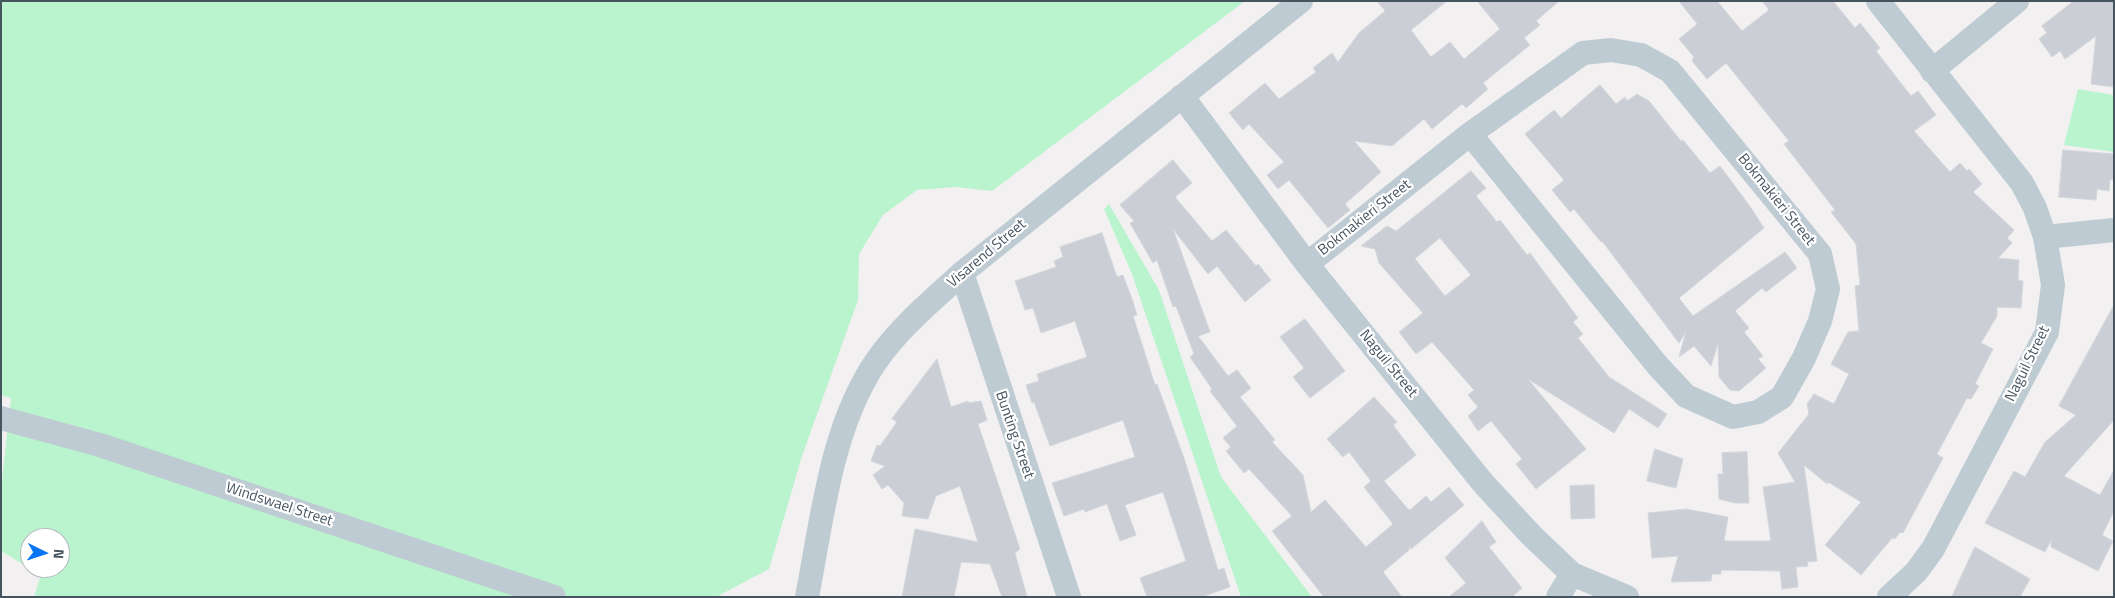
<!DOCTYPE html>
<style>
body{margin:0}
#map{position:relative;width:2115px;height:598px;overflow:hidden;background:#f2f0f0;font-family:"Titillium Web",sans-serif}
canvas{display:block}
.frame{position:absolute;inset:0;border:2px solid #46545f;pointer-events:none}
.north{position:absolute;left:20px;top:528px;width:50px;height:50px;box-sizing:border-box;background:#fff;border:1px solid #b5bbbf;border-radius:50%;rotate:94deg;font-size:14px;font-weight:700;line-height:20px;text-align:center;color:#46545f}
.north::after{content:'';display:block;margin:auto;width:18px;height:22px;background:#0876f4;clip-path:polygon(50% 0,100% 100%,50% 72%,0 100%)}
</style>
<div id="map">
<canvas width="2115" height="598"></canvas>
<div class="frame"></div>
<div class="north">N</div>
</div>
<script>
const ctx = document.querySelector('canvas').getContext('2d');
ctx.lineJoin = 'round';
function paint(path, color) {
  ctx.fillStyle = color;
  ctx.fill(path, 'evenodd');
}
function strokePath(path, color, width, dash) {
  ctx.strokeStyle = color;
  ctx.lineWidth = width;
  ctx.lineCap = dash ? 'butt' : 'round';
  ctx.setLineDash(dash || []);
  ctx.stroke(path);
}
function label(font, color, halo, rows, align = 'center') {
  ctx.font = font + ' "Titillium Web",sans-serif';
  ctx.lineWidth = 4.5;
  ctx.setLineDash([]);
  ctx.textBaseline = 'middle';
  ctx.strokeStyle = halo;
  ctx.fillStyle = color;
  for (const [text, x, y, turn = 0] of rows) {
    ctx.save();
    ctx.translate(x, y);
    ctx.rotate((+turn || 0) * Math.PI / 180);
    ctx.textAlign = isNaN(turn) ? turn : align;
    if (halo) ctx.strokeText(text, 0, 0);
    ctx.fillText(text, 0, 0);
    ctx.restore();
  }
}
paint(new Path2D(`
 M1 1H1245L992 191 956 187 917 190 883 215 859 254 858 300 802 456 769 569 716 597H34L41 575 1 551V489L11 398 1 395ZM30 538H60V568H30Z
 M2078 89 2114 95V152L2064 145Z
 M1109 204 1159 290 1221 477 1312 597H1241L1132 274 1104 209Z`), '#baf4cf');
const building = new Path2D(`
 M1377 1H1447L1411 30 1431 57 1450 42 1464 59 1500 29 1477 1H1559L1536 21 1540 25 1524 38 1530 45 1483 83 1488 89 1466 108 1462 104 1432 129 1424 119 1392 146 1354 141 1381 172 1345 204 1350 210 1328 228 1289 180 1278 189 1267 175 1284 162 1249 124 1243 130 1229 113 1265 83 1279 99 1316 72 1313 68 1332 53 1338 62 1359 33 1385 11Z
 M1679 1H1717L1742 31 1769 10 1762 1H1833L1855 28 1860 23 1880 48 1876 51 1911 96 1918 91 1936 115 1914 131 1950 172 1960 163 1967 171 1969 169 1982 184 1973 192 2014 230 2007 238 2012 243 1998 258 2019 260 2018 280 2023 281 2021 308 1997 307V316L1981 343 1993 349 1975 384 1979 386 1971 399 1967 398 1937 454 1943 458 1903 533 1900 532 1895 539 1892 538 1861 575 1825 545 1861 502 1828 482 1827 484 1804 465 1817 561 1807 562 1808 566 1796 567 1798 587 1782 589 1780 571 1721 570V574H1712L1711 581 1671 582 1678 556 1652 558 1648 513 1686 509 1728 517 1724 541H1771L1763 487 1795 482 1778 453 1809 414 1807 404 1814 394 1834 404 1849 374 1831 364 1848 332 1859 331 1855 286 1860 285 1856 244 1831 212 1835 210 1784 144 1789 141 1726 63 1707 79 1692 61 1694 57 1679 39 1697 24Z
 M2074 1H2114V87L2091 84 2096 36 2065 59 2060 51 2052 57 2039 39 2047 33 2042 26Z
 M1600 85 1616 104 1625 97 1627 101 1637 94 1649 101 1681 141 1683 140 1710 173 1720 166 1749 205 1764 228 1679 298 1693 316 1785 252 1797 268 1766 292 1762 288 1735 311 1749 328 1744 332 1763 356 1758 359 1766 368 1739 391 1730 390 1719 377 1718 343 1711 366 1694 346 1679 357 1686 332 1679 343 1602 241 1601 242 1574 209 1570 212 1552 190 1564 180 1525 134 1554 110 1561 118Z
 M2063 150 2114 154V180L2110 179 2109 191 2097 189 2096 200 2059 197Z
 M1173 160 1192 183 1175 197 1212 241 1226 230 1256 266 1258 264 1271 280 1245 302 1217 266 1208 274 1173 229 1210 332 1198 336 1228 376 1237 370 1251 388 1240 397 1275 440 1272 442 1303 475 1311 512 1325 500 1366 547 1393 524 1364 487 1371 481 1349 452 1343 457 1327 439 1374 397 1397 422 1393 425 1416 455 1384 481 1408 509 1410 510 1426 496 1431 502 1449 487 1464 505 1411 549 1409 546V550L1383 572 1402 597H1324L1272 531 1292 516 1249 469 1244 473 1226 451 1231 447 1223 438 1237 426 1210 391 1212 389 1190 357 1194 354 1176 306 1173 307 1157 260 1153 263 1130 223 1134 221 1120 205Z
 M1471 171 1486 188 1476 196 1497 222 1500 220 1527 255 1530 253 1578 318 1573 322 1583 334 1578 338 1609 377 1667 414 1658 428 1629 409 1614 433 1528 379 1586 449 1536 489 1516 464 1522 459 1491 421 1478 431 1468 416 1478 407 1468 395 1474 390 1432 342 1416 354 1399 332 1423 313 1379 263 1375 249 1361 246 1387 226 1396 231ZM1440 238 1471 275 1445 296 1415 259Z
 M1102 233 1117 277 1123 275 1132 299 1137 315 1133 316 1155 385 1157 384 1185 461 1218 570 1224 568 1230 587 1201 597H1147L1140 578 1186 561 1163 492 1125 505 1136 535 1120 541 1107 504 1085 512 1084 509 1064 516 1052 483 1135 457 1123 420 1050 446 1034 402 1032 403 1026 385 1039 381 1037 374 1087 357 1075 321 1041 333 1033 308 1025 310 1015 281 1056 267 1054 261 1063 257 1060 247Z
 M2114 305V420L2064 476 2100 495 2114 470V511L2102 535 2113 541 2098 571 2051 547V540L2045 552 1985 523 2014 471 2025 477 2045 442 2076 415 2059 406Z
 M1305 319 1345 371 1310 398 1293 377 1304 368 1280 337Z
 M937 359 951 407 968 401V403L981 401 987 420 978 424 1020 549 1015 553 1027 597H1002L990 564 961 562 954 597H902L915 529 978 542 960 486 936 496 928 519 902 516 904 503 888 485 882 489 873 475 885 466 871 461 877 445 880 446 897 422 892 419Z
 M1655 449 1683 459 1676 488 1647 481Z
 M1747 452 1749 503H1735L1719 499 1718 474H1723L1722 453Z
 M1594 485 1595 518 1571 519 1570 486Z
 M1482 521 1496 542 1489 547 1522 588 1512 597H1449L1466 583 1445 558Z
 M1975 547 2030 579 2020 597H1952Z`);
paint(building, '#cbcfd5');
strokePath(building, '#d3d6dc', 1);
strokePath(new Path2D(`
 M1878 1 2022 183 2035 208 2045 237 2053 285 2047 332 1933 549 1916 572 1889 597
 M1932 71 2017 1
 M1182 96 1307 264 1483 483 1531 535 1572 574 1627 597
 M2045 237 2114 230
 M1307 264 1470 134 1583 53 1611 50 1641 55 1670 71 1820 254 1828 289 1820 321 1804 358 1782 397 1758 412 1733 417 1686 396 1658 366 1470 134
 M962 273 1069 597
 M1 418 100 445 554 597
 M807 597C822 520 831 426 877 360 900 327 933 300 962 273L1301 1
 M1558 597 1572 574`), '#bfcbd3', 24);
label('15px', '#46545f', '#fff', [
 ["Bokmakieri Street",1776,200,51],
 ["Bokmakieri Street",1365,218,-38],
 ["Visarend Street",987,254,-40],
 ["Naguil Street",1388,364,51],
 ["Naguil Street",2028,364,-64],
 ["Bunting Street",1014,435,71],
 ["Windswael Street",279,505,18]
]);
</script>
